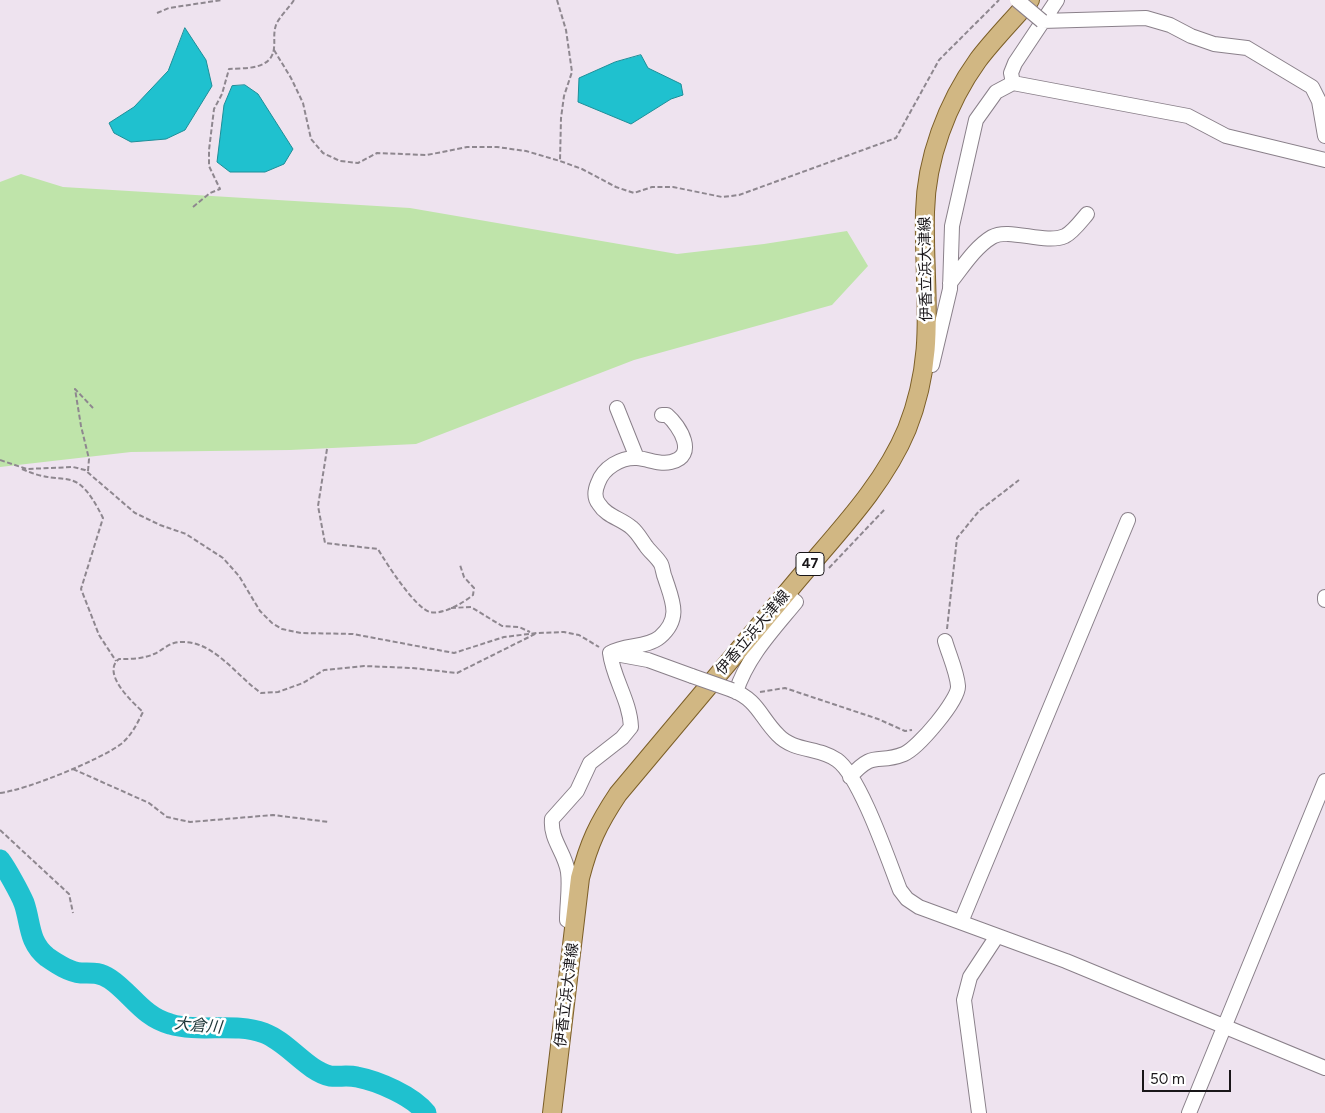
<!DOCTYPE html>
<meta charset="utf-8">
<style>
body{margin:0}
#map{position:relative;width:1325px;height:1113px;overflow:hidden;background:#eee3ef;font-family:Figtree,sans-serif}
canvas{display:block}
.scale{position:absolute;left:1142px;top:1070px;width:89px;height:22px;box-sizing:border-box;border:2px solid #191619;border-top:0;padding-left:6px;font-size:15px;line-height:18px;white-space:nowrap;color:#191619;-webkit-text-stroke:4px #fff;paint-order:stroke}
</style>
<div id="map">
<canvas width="1325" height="1113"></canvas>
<div class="scale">50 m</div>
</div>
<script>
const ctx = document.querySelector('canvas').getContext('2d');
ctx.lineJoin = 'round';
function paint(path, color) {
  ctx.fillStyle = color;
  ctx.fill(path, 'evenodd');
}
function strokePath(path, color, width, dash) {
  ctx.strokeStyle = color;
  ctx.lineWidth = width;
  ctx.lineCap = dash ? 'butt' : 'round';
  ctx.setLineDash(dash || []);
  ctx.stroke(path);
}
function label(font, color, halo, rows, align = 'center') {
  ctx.font = font + ' Figtree,"Noto Sans JP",sans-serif';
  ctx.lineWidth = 5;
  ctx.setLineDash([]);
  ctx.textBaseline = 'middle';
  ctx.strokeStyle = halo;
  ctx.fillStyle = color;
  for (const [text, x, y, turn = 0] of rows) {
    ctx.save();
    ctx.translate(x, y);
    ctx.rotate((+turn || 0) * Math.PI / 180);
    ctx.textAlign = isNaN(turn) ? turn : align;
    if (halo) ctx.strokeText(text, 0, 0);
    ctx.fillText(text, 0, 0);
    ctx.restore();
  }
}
paint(new Path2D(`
 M21 174 63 187 410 208 677 254 764 244 847 231 868 266 832 305 634 360 416 444 290 450 131 452 0 467V182Z`), '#bfe4aa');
const water = new Path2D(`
 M185 28 206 60 212 86 185 130 166 139 131 142 114 133 109 123 134 107 168 71Z
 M641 55 648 68 681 84 683 95 671 99 631 124 578 102 579 78 615 62Z
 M245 85 258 94 293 149 284 164 265 172H230L217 162 224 105 232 86Z`);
paint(water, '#1fc1cf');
strokePath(water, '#1d8e98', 1);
strokePath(new Path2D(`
 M0 860C6 868 20 893 24 903 31 923 28 942 47 957 57 964 69 972 81 973 93 973 99 972 110 979 131 993 143 1017 170 1024 200 1033 234 1022 264 1033 288 1042 307 1071 330 1076 339 1077 348 1075 357 1077 378 1081 413 1096 426 1113`), '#1fc1cf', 21);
const minor = new Path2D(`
 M1042 21 1146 18 1170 25 1191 36 1214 44 1247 48 1312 87 1319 101 1325 136
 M1013 83 1011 73 1015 63 1057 0
 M950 283C962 268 975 247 992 237 1009 227 1045 245 1065 236 1073 232 1081 221 1087 214
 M926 364 932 365 950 289 952 226 976 120 996 92 1013 83 1188 116 1226 136 1325 160
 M617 408 637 458
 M1325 597V600
 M610 653C625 644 647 648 660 637 682 618 672 600 665 578 663 574 663 568 661 564 657 557 650 552 646 546 642 541 638 533 632 528 621 518 607 517 599 504 594 498 595 490 598 483 603 468 621 457 637 458 649 459 659 465 671 462 698 456 680 426 667 415H662
 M610 653 648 660 692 676
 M732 690C758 700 760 717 778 735 794 752 819 747 837 760 860 776 889 862 900 890L907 899 919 907 1066 961 1325 1068
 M736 692C747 657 773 630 796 602L786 594
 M850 777C875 749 877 765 904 754 918 748 959 700 958 686 957 672 949 655 945 641
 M961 922 1128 520
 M575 925 567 920C567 904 570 887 568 872 565 852 550 840 552 819L577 791 590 763 622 738 631 727C630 701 613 678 610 653
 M979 1113 964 1000 970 977 997 936
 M1189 1113 1325 781`);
const major = new Path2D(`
 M552 1113 580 878C589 843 598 824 618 794 677 724 736 653 795 583 835 535 883 487 907 429 938 351 923 291 925 212 926 159 947 103 978 60 994 39 1013 20 1030 0`);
strokePath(minor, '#8a808a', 16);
strokePath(major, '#7c5f28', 20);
strokePath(new Path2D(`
 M557 0 566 30 572 72 564 96 561 118 560 161
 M157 13 169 8 222 0
 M274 50 291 78 303 103 311 139 323 153 340 161 358 163 377 153 427 155 467 147H497L526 151 560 161 582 169 616 187 634 193 652 187H673L722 197 739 195 896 138 939 60 999 0
 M193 207 210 193 220 189 209 166V150L214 109 222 94 229 69C245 68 272 70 274 48 275 40 273 34 276 25 279 17 289 8 294 0
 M327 449 318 506 325 543 378 549C386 563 415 608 430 612 443 615 463 603 473 595L474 588 464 577 460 565
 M0 460 27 469 73 467 85 470 135 513 160 525 186 534 223 558 239 576 260 611 272 623 282 629 301 633 353 634 454 653 504 637 537 633 564 632 579 635 599 647
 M22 469C68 490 74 460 103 518L81 589 99 635 116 661
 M88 471 89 459 81 426 75 389 93 408
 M829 568 885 509
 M451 608 471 607 502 626 519 627 530 632
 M947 629 957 538 979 511 1019 480
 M760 692 785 688 878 719 905 731 912 730
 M73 769 149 803 167 817 190 822 273 815 329 822
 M0 793C26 790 100 760 121 744 131 736 137 724 143 712 132 702 101 673 119 659 130 659 143 659 154 654 161 651 167 645 174 643 210 635 235 675 261 693L278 692 303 683 324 670 364 666 412 668 457 673 537 633
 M0 830 69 894 73 913`), '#8e878f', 2, [5, 2.5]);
strokePath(minor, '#fff', 14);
strokePath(major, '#d1b783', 18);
const minorBridge = new Path2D(`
 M1017 0 1042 21
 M692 676 732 690`);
strokePath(minorBridge, '#8a808a', 16, []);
strokePath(minorBridge, '#fff', 14);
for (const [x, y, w] of [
 [810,564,28]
]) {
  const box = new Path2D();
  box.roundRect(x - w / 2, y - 11.5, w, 23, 4);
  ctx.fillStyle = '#fff';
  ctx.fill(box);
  strokePath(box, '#191619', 1);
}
label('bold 14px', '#191619', null, [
 ["47",810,564]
]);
label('15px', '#191619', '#fff', [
 ["伊香立浜大津線",926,269,-91],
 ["伊香立浜大津線",753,633,-50],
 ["伊香立浜大津線",567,995,-83]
]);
label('italic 16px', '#1b3436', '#fff', [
 ["大倉川",198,1026,5]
]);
</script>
